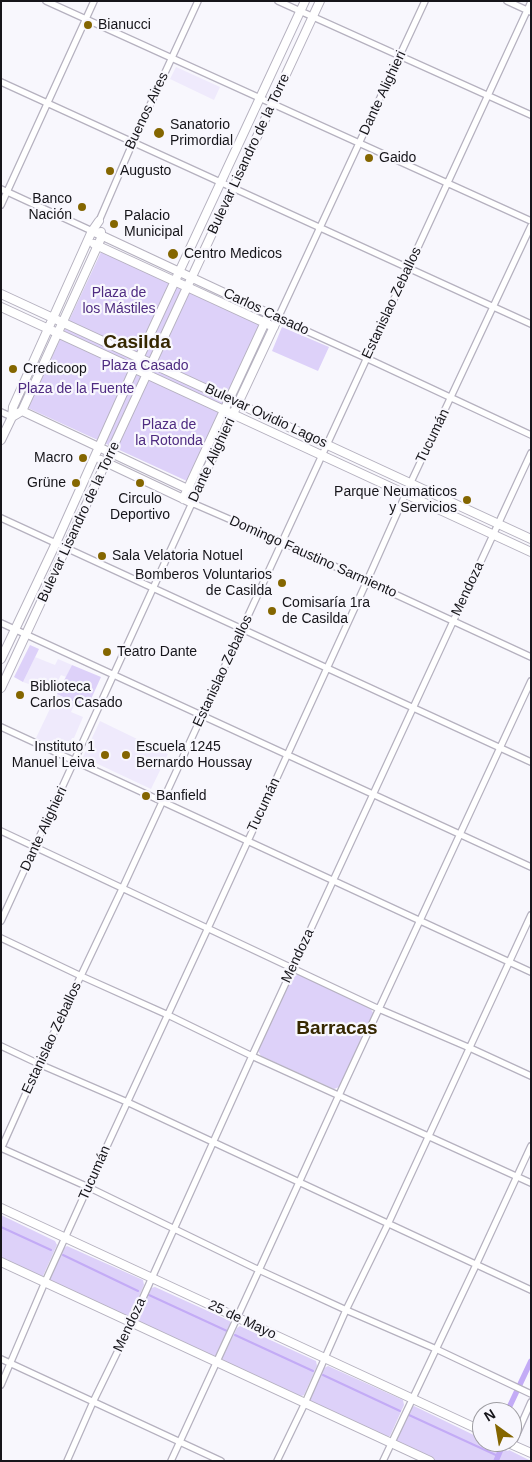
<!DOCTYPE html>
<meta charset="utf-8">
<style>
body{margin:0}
#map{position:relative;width:532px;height:1462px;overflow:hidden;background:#f8f7fd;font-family:Arial,sans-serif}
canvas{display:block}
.frame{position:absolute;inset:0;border:2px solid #16151a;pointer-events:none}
.north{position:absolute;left:472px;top:1402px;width:50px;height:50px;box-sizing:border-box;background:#f8f7fd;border:1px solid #9e9da2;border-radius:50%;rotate:328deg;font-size:14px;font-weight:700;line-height:20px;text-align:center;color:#16151a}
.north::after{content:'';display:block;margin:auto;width:18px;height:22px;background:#846600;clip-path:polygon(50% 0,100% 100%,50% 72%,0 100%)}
</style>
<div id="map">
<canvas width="532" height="1462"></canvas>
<div class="frame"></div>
<div class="north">N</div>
</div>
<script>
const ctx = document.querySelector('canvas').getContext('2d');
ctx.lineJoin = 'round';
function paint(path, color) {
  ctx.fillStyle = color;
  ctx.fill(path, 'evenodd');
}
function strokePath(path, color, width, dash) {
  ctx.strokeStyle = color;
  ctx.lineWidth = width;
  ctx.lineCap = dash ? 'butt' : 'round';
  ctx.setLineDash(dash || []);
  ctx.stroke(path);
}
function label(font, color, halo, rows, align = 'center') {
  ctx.font = font + ' Arial,sans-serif';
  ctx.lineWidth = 4.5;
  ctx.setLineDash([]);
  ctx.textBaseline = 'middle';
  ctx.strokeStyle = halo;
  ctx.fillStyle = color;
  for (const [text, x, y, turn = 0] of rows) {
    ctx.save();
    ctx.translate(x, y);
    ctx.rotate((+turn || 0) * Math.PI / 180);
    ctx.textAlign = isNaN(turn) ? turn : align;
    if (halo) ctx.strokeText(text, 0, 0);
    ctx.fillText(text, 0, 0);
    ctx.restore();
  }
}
paint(new Path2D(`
 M176 67 220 87 214 100 170 79Z
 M35 657 55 665 58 659 72 665 66 677 61 675 56 684 42 678 37 687 23 682Z
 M57 694 75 703 71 712 83 717 74 738H72L67 749 60 747 59 749 36 738Z
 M100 721 168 754 151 789 83 757Z`), '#efeafc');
paint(new Path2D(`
 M102 250 263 324 189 482 28 408Z
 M282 327 329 347 318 371 272 351Z
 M30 645 39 649 23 682 14 677Z
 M72 665 101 677 87 708 57 694Z
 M300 974 370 1008 374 1014 339 1087 334 1089 261 1056 258 1051 292 977Z
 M1 1215 55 1241 57 1245 43 1276 39 1277 1 1260Z
 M67 1246 143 1280 144 1285 131 1315 126 1317 50 1282 49 1278 64 1248Z
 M155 1287 230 1321 231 1326 219 1355 213 1358 138 1323 136 1318 151 1288Z
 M240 1326 316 1361 317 1366 304 1395 299 1397 223 1362 222 1358 237 1328Z
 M328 1366 403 1400 404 1405 390 1436 385 1438 310 1402 309 1397 324 1368Z
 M414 1406 482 1439V1442H488L508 1451 509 1450 531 1461H433L397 1443 396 1438 411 1408Z`), '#ddd1f9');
strokePath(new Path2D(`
 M1 1227 51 1250
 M63 1255 138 1291
 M149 1295 227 1331
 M235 1335 313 1371
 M323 1375 400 1411
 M409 1415 498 1456`), '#c3abf6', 2);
strokePath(new Path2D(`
 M507 1412 531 1361
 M496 1461 504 1442`), '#c3abf6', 5.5);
const street = new Path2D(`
 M46 1 531 221
 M278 1 531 115
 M425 1 278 318 366 358 531 435
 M507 1 531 12
 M1 82 531 324
 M1 189 92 231
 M1 205 94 1
 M99 221 133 142 198 1
 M1 412 12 417
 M1 518 531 762
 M1 623 531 867
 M1 727 531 972
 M1 831 379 1009 470 1048 531 1076
 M1 921 192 503 282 542 531 657
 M1 938 81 976 168 1015 252 1056 531 1183
 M1 1046 39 1064 127 1102 531 1290
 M1 1148 88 1187 259 1270 346 1310 436 1349 531 1394
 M1 1149 39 1064 123 887 531 2
 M1 1359 221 1461
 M1 1385 45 1282 88 1187 208 928 367 581 411 482 531 226
 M512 1445 531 1402
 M67 1461 93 1402 132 1322 252 1056 531 453
 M171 1461 259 1270 339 1095 531 681
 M277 1461 305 1403 346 1310 388 1224 531 915
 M383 1461 476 1265 531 1146`);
const secondary = new Path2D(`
 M92 231 278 318 196 493 192 503 101 460
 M94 244 274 327
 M1 294 531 539
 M1 307 531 552
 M22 411 192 491
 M12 417 22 411 98 245 101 238V232
 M1 440 12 417 13 407 92 231 99 221
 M183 499 266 320
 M1 659 56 543 134 369 305 1
 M1 688 320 1
 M1 1208 482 1431
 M1 1262 430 1461
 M506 1442 531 1453`);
strokePath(street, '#b5b1bf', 8);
strokePath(secondary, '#b5b1bf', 10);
strokePath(street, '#fff', 5.5);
strokePath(secondary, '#fff', 8);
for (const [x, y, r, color] of [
 [88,25,5,"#846600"],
 [159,133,6,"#846600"],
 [369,158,5,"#846600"],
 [110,171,5,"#846600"],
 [82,207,5,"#846600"],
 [114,224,5,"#846600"],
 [173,254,6,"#846600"],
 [13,369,5,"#846600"],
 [83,458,5,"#846600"],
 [76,483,5,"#846600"],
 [140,483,5,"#846600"],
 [467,500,5,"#846600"],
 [102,556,5,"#846600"],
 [282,583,5,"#846600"],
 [272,611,5,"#846600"],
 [107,652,5,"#846600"],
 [20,695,5,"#846600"],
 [105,755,5,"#846600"],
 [126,755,5,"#846600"],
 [146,796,5,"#846600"]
]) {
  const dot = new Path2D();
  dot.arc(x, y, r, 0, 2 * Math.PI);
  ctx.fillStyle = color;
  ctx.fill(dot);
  strokePath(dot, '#f8f7fd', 2);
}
label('14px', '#16151a', '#f8f7fd', [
 ["Bianucci",98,25],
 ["Sanatorio",170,125],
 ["Primordial",170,141],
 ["Gaido",379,158],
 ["Augusto",120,171],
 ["Banco",72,199,"right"],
 ["Nación",72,215,"right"],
 ["Palacio",124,216],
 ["Municipal",124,232],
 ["Centro Medicos",184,254],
 ["Credicoop",23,369],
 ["Macro",73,458,"right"],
 ["Grüne",66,483,"right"],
 ["Parque Neumaticos",457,492,"right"],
 ["y Servicios",457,508,"right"],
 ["Circulo",140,499,"center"],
 ["Deportivo",140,515,"center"],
 ["Sala Velatoria Notuel",112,556],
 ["Bomberos Voluntarios",272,575,"right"],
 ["de Casilda",272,591,"right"],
 ["Comisaría 1ra",282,603],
 ["de Casilda",282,619],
 ["Teatro Dante",117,652],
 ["Biblioteca",30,687],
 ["Carlos Casado",30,703],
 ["Instituto 1",95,747,"right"],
 ["Manuel Leiva",95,763,"right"],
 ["Escuela 1245",136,747],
 ["Bernardo Houssay",136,763],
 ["Banfield",156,796]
], 'left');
label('14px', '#16151a', '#f8f7fd', [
 ["Dante Alighieri",383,93,-65],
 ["Buenos Aires",147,111,-65],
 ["Bulevar Lisandro de la Torre",249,154,-65],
 ["Estanislao Zeballos",392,303,-65],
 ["Carlos Casado",266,312,25],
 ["Bulevar Ovidio Lagos",266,416,25],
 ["Tucumán",433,436,-64],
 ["Dante Alighieri",212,460,-65],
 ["Bulevar Lisandro de la Torre",79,522,-65],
 ["Domingo Faustino Sarmiento",313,557,24],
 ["Mendoza",468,589,-65],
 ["Estanislao Zeballos",223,671,-65],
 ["Tucumán",264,805,-65],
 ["Dante Alighieri",44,829,-65],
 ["Mendoza",298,956,-65],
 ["Estanislao Zeballos",52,1038,-65],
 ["Tucumán",95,1173,-66],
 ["25 de Mayo",242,1320,25],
 ["Mendoza",130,1325,-65]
]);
label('14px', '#4e2b81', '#f8f7fd', [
 ["Plaza de",119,293],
 ["los Mástiles",119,309],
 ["Plaza Casado",145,366],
 ["Plaza de la Fuente",76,389],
 ["Plaza de",169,425],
 ["la Rotonda",169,441]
]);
label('bold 19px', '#352700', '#f8f7fd', [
 ["Casilda",137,343],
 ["Barracas",337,1029]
]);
</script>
